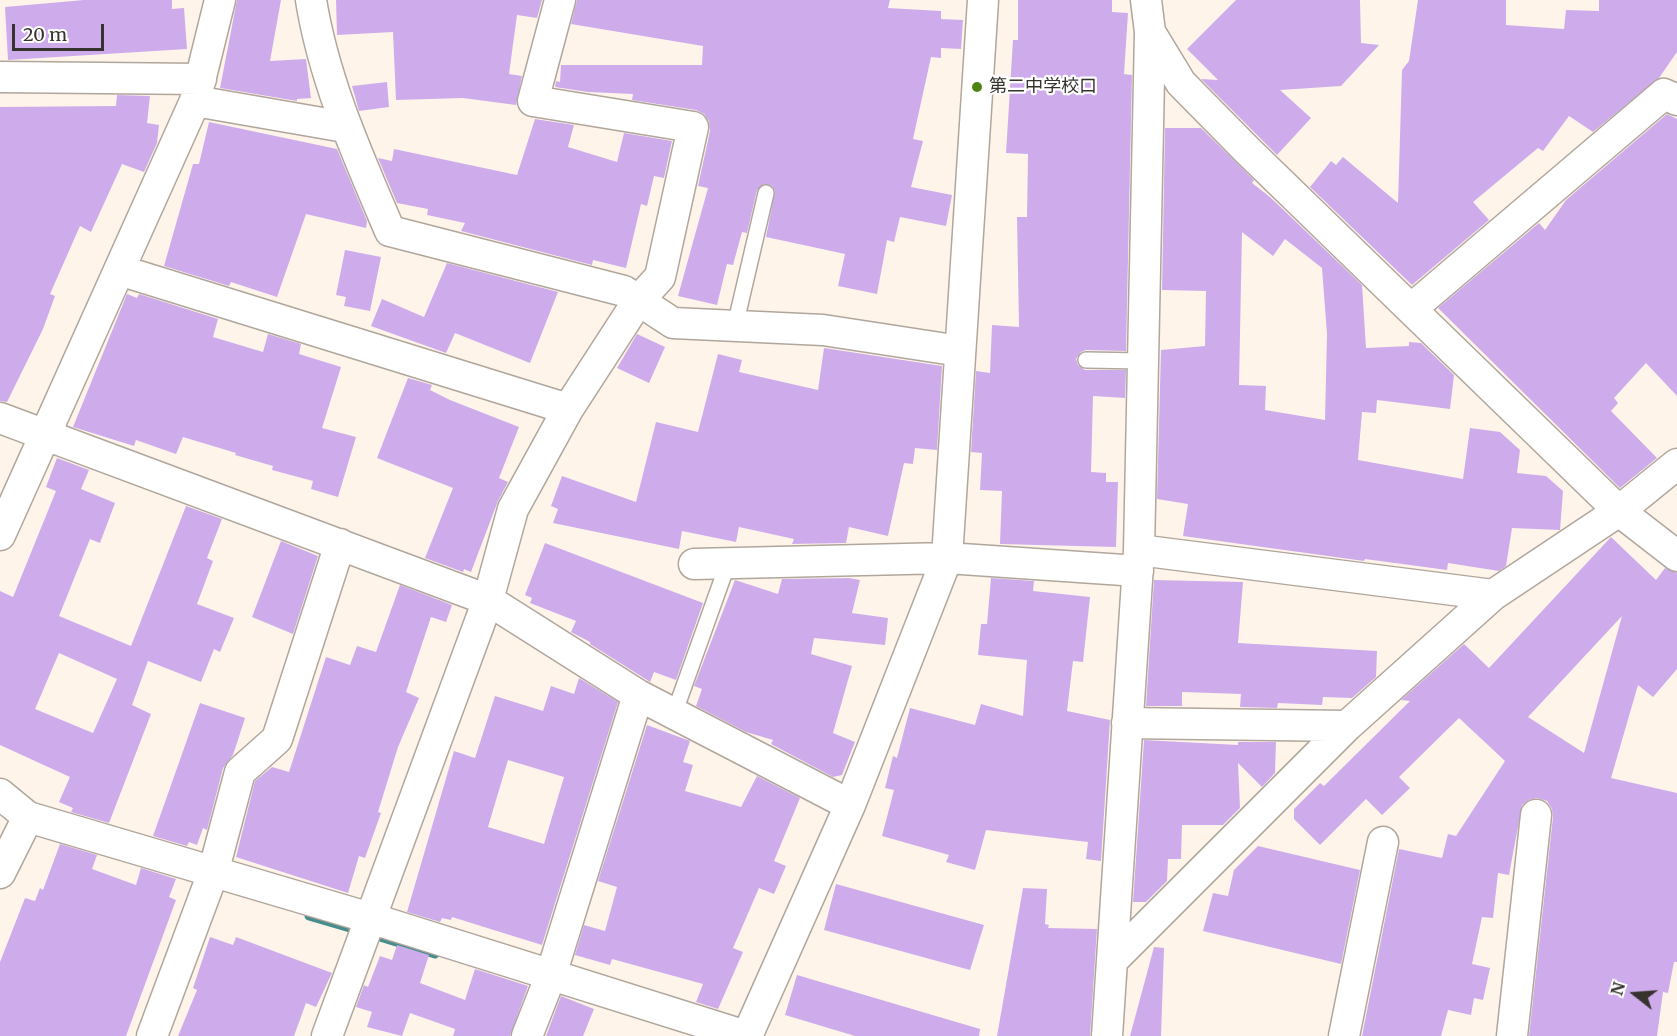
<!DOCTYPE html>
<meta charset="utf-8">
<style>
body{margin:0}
#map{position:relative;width:1677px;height:1036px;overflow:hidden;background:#fff4e9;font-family:Merriweather,serif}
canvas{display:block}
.north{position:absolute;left:1605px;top:964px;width:60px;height:60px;-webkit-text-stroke:4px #fff;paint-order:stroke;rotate:287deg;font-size:16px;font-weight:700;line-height:24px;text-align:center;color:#36322e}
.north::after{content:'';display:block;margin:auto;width:21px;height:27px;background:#36322e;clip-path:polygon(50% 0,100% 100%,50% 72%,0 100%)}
.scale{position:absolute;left:12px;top:24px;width:92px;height:27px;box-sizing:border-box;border:3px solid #36322e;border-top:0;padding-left:8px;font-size:18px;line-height:21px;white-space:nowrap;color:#36322e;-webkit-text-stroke:4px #fff;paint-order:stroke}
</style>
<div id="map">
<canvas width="1677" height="1036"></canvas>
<div class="north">N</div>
<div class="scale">20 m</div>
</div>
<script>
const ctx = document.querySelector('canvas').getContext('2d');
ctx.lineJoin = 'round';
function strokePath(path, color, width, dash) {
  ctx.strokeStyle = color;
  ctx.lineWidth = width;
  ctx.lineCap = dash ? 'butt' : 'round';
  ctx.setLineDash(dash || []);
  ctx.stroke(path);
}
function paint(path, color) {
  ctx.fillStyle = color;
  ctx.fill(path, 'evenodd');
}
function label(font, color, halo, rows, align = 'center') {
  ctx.font = font + ' Merriweather,"Noto Sans JP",serif';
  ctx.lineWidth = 4.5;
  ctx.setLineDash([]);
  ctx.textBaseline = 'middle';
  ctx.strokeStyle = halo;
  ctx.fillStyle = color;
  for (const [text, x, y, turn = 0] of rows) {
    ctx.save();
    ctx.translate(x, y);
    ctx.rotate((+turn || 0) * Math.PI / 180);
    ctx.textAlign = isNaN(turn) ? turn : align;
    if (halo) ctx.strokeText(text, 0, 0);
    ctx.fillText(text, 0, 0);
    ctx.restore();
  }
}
strokePath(new Path2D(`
 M309 916 350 928
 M380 937 435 954`), '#458e8d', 9);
paint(new Path2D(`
 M84 0H172V9L184 8 187 49 8 60 5 7Z
 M237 0H281L270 61 306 59 311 98 297 99V101L220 88Z
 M336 0H542L537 18 517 15 509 74 522 76 516 105 463 98 396 100 393 32 337 35Z
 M577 0H890L888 8 941 11V19L963 20 961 49 941 48V58L931 57 913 139 923 141 911 187 952 195 946 226 900 217 894 242 887 240 877 294 838 286 845 254 766 237 775 191 772 186 764 184 757 190 747 233 742 232 733 265 727 264 717 305 678 296 708 188 698 186 710 131 709 121 704 114 696 110 632 100 633 94 588 92 555 87 556 81 560 82 561 65H702L703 46 571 24Z
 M1018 0H1112V12L1128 13 1124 74 1132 75 1126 351 1086 350 1081 352 1076 359 1078 365 1085 370H1126L1125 398 1093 396 1091 472 1106 473V482H1118L1116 547 1000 544 1002 491 980 490 982 453 971 452 976 371 990 373 992 325 1019 327 1017 217H1027L1028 154 1006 153 1013 40H1018Z
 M1236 0H1360L1361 43 1379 45 1341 86 1280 90 1311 118 1277 155 1201 79 1218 80 1187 49Z
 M1418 0H1506V25L1564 29 1566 10 1599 11V0H1677V52L1659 78 1593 132 1569 116 1543 151 1538 148 1473 202 1489 220 1412 285 1310 187 1331 161 1336 165 1343 157 1398 203 1402 70 1409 61Z
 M387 82 389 107 359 111 352 86Z
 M117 95 150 96 147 123 159 125 157 143 144 172 122 164 91 232 80 226 50 294 55 296 43 329 7 402 0 401V107L116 106Z
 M1667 114 1677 119V396L1646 363 1614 398 1618 403 1611 411 1657 458 1620 488 1438 308 1539 223 1545 230 1566 200Z
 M535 119 574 125 568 147 617 162 624 133 672 141 664 178 654 176 647 206 641 204 626 268 593 260 592 265 461 231 465 223 427 215 428 209 397 203 378 158 392 161 394 149 517 175Z
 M209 122 337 149 367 221 366 228 306 214 277 297 231 282 229 286 164 266 193 164H199Z
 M1165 128H1201L1254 180 1252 183 1270 197 1362 285 1366 348 1409 346V342L1421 343 1454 375 1450 409 1377 400 1376 413 1362 412 1358 460 1463 479 1470 428 1500 432 1520 450 1517 473 1546 476 1563 491 1560 530 1512 528 1506 566 1499 571 1448 563 1447 570 1365 559 1364 561 1183 536 1188 504 1157 499 1161 350 1205 346 1206 291 1162 290ZM1242 232 1273 256 1285 239 1322 268 1327 334 1325 420 1265 410 1266 386 1239 385Z
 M345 250 381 257 370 311 344 306 346 297 336 295Z
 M447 263 558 292 530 363 455 333 446 353 371 326 382 299 424 317Z
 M127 294 137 298 139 294 218 319 213 337 263 352 268 334 301 344 299 354 341 367 322 428 356 437 338 497 311 489 313 481 272 470 273 466 235 455 236 453 183 437 176 454 136 440 134 446 73 427Z
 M637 334 665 347 649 383 617 368Z
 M824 348 942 366 937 450 915 448 913 464 904 463 888 536 849 527 846 543 792 544 794 539 739 527 736 542 682 531 679 549 553 523 558 509 551 506 562 476 636 502 656 422 698 432 718 354 742 360 739 372 818 390Z
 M408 378 432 385 430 390 450 400 519 427 499 478 508 482 498 501 471 572 464 569 463 572 425 558 453 488 377 458Z
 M57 458 89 470 81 489 115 503 100 543 90 539 59 616 131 646 186 506 222 519 207 558 213 561 197 604 234 618 220 652 214 649 201 682 148 661 132 705 151 714 109 823 71 812 73 808 59 802 70 777 0 745V591L13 597 56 491 46 487ZM59 653 117 679 93 733 35 709Z
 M1611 537 1656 580 1665 568 1677 573V669L1653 697 1638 685 1611 778 1677 793V962H1674L1668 993 1663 992 1657 1036H1529L1553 817 1552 809 1547 801 1537 798 1529 800 1522 805 1509 875 1498 873 1493 918 1482 917 1472 964 1490 968 1483 1000 1474 998 1471 1015 1448 1010 1441 1036H1362L1399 849 1442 858 1448 834 1456 836 1505 761 1459 718 1399 777 1410 788 1382 815 1366 799 1320 845 1294 819V809L1320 783 1324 786 1410 701 1401 700 1464 644 1489 668ZM1622 616 1584 753 1528 717Z
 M281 541 318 556 293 634 252 617Z
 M545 543 703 603 676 680 654 672 650 682 647 680 590 644V642L571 632 576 621 530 603 532 598 525 595Z
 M849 578 860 580 852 613 888 618 885 645 814 638 811 654 852 666 833 733 855 742 842 775 833 777 771 744 773 740 746 732 696 706 702 689 694 686 735 580 778 594 782 579Z
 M991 578 1034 581 1033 591 1090 597 1083 662 1073 661 1067 711 1110 720 1101 861 1086 859 1088 842 986 830 975 870 946 862 949 855 882 836 894 790 885 788 893 756 897 758 910 708 975 725 981 704 1023 716 1027 660 978 655 981 624H987Z
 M1154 580 1243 582 1238 643 1377 651 1376 677 1352 698 1323 697 1322 705 1278 703 1277 708 1240 707 1241 694 1182 692V706H1146Z
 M400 585 452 605 446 622 431 617 406 692 419 698 398 747 378 812 381 813 365 858 359 856 348 893 236 857 255 781 272 767 289 772 326 657 350 665 357 646 376 652Z
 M579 678 618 702 542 945 452 917 451 920 442 918 440 922 407 912 454 751 475 758 495 696 543 711 551 686 574 694ZM508 760 564 777 544 844 488 827Z
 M200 703 245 718 233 755 223 768 207 830 203 828 197 845 189 842 187 846 153 836Z
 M647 725 690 741 683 762 693 765 685 791 741 807 757 776 800 798 774 861 786 866 774 894 759 888 733 948 743 952 718 1009 696 1002 703 984 612 959 610 965 575 955 584 925 605 931 617 887 598 881Z
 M1144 740 1238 745V742H1276L1275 773 1262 787 1238 763 1240 808 1223 825H1182L1181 859H1168L1167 881 1146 902H1133Z
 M60 844 97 855 92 869 136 885 141 868 176 879 169 897 176 900 126 1036H0V962L25 898 35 901 40 888 43 890Z
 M1258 846 1360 870 1341 964 1203 931 1213 893 1228 896 1234 870Z
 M836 884 984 925 970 970 824 930Z
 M1023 888 1047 889 1045 924 1049 925 1048 928 1097 929 1090 1036H997Z
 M210 937 233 945 236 937 332 973 316 1007 306 1003 294 1036H178L197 990 193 988Z
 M397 945 429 955 420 983 465 1000 475 969 528 986 510 1036H453L455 1029 410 1013 402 1036 367 1027 372 1012 356 1007 364 985 368 987 380 956 392 960Z
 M1154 947 1164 948 1161 1036H1130Z
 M797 975 980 1029 979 1036H855L785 1015Z
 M561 996 594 1009 583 1036H546Z`), '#ceacec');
const service = new Path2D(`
 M735 326 766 193
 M1086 360 1143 361
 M674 714 728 563`);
const minor = new Path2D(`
 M311 0C324 81 358 156 390 231L624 291 673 323 823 330 960 351
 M1146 0 1150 32 1181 83 1247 150 1619 511 1677 556
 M0 77 201 79
 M195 101 345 127
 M119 270 568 409
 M1411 309 1664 94 1677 100
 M0 418 488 600 638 695 850 805
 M0 535 195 101 220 0
 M1139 550 1493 595
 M694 564 947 558 1138 571
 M1127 723 1347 726
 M0 794 28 817 370 918 746 1036
 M0 873 28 817
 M1114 959 1347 726 1493 595 1619 511 1677 464
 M152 1036 213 873 240 772 277 739 340 544
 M327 1036 488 600 513 509 568 409 638 301 660 277 693 127 533 101 560 0
 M527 1036 551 975 638 695
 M747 1036 850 805 947 558 983 0
 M1107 1036 1139 550 1150 32
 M1344 1036 1383 842
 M1512 1036 1536 815`);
strokePath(service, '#b0a69c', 18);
strokePath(minor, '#b0a69c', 33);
strokePath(service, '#fff', 15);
strokePath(minor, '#fff', 30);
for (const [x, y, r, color] of [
 [977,87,6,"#4f8113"]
]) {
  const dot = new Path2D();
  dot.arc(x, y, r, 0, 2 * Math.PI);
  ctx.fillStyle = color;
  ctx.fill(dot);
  strokePath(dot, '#fff', 2);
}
label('18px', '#36322e', '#fff', [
 ["第二中学校口",989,87]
], 'left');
</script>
